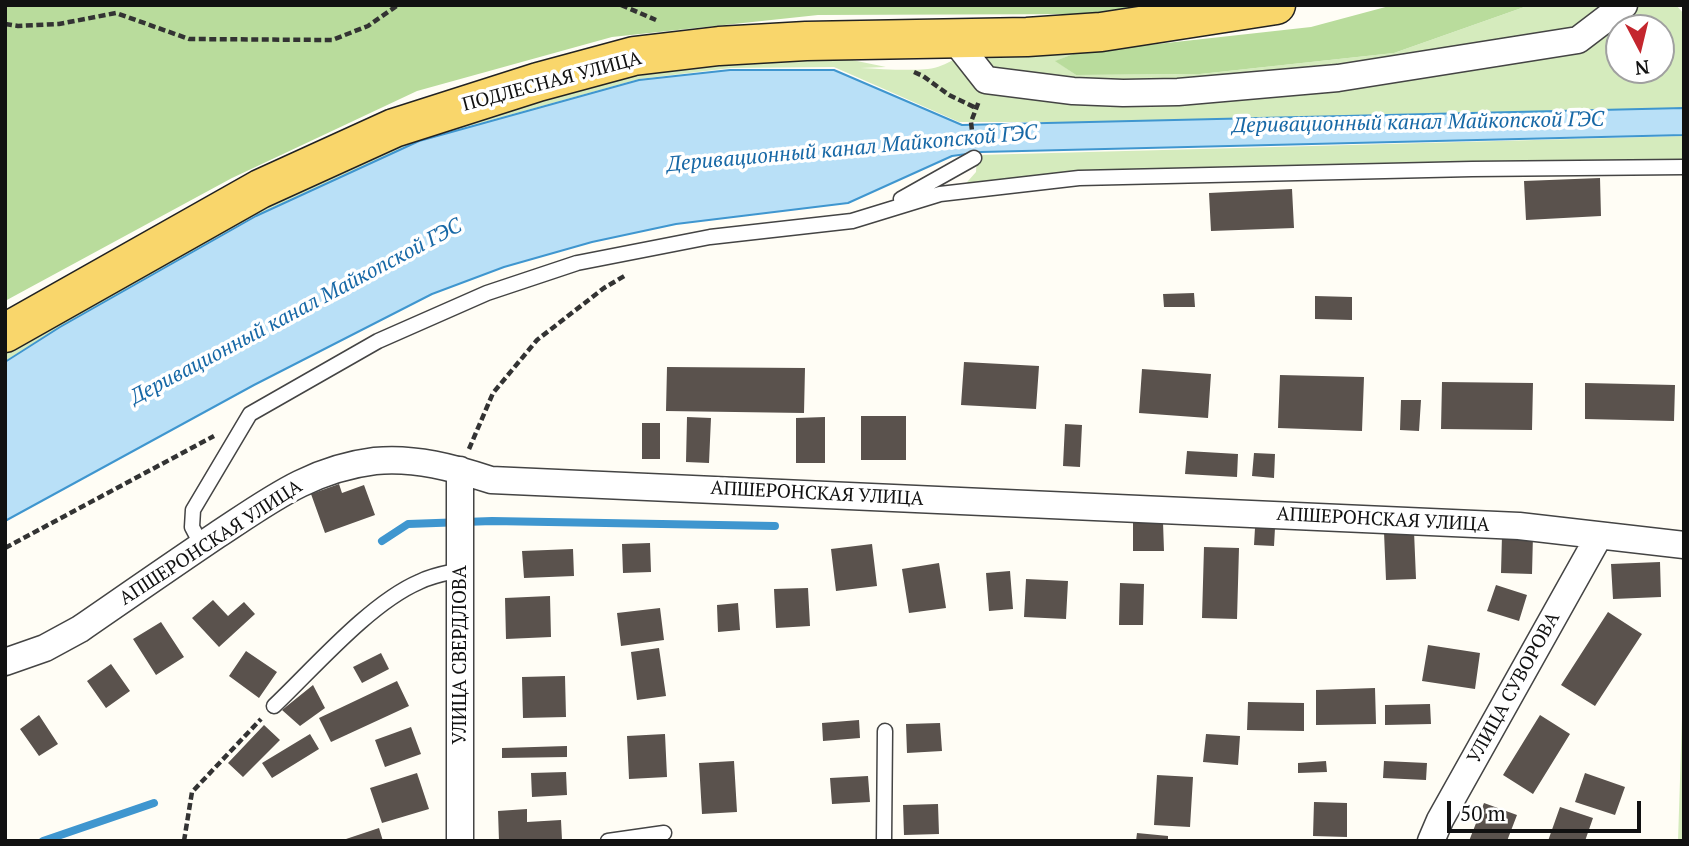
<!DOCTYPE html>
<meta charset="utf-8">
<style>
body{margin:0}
#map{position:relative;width:1689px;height:846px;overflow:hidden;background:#fffdf5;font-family:"PT Serif",serif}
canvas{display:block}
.frame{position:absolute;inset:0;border:7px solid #111;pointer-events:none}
.north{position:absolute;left:1605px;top:14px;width:70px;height:70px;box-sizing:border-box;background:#fff;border:2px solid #a0a0a0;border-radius:50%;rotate:173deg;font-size:19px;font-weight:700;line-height:28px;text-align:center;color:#111}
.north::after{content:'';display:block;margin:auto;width:24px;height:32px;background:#c4262e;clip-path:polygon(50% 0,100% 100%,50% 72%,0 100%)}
.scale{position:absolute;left:1447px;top:801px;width:194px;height:32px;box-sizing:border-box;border:4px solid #111;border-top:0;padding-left:9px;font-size:21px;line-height:24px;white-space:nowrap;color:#111;-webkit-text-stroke:5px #fff;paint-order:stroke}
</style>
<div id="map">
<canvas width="1689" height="846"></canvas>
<div class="frame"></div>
<div class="north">N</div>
<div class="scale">50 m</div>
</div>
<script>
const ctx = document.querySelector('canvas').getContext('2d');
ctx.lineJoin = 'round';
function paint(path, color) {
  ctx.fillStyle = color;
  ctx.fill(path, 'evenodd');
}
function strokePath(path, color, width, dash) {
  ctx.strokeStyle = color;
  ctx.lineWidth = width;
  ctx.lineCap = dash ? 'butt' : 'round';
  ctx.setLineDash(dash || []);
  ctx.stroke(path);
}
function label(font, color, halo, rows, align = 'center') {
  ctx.font = font + ' "PT Serif",serif';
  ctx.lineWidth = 7;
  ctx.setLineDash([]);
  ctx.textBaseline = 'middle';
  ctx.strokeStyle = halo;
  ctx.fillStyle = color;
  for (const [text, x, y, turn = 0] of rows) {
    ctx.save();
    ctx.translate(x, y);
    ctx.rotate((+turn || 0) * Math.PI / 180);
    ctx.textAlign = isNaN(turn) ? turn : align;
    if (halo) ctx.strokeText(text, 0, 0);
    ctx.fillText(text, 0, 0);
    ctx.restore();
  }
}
paint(new Path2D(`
 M1530 5H1676L1684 14V108L1115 122H959L834 67 731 68 639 79 419 140 256 215 61 326 5 361V352L305 185 403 142 528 101 623 78 719 64 823 54 886 67 860 68C882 69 906 71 928 69 954 66 969 41 997 58L1076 53 1056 61 1076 75 1200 74 1394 53ZM1619 28H1661V70H1619Z
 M1684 136V166L1474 168 960 190 976 172 977 155Z
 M1682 717 1684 841H1678Z`), '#d5ebbd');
paint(new Path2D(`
 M5 5H1146L1090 14 818 15 612 37 417 91 232 178 5 301Z
 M1393 5H1530L1394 53 1200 74 1076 75 1055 61 1076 53 1311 27Z`), '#b9dc9c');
const water = new Path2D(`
 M730 70H834L962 125 1684 108V135L981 152 952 156 848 203 676 224 592 242 504 267 432 294 254 385 5 521V362L60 327 256 216 419 141 639 80Z`);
paint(water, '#b9e0f7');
strokePath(water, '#3f96cf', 2);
strokePath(new Path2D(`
 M382 541 408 524 492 521 775 526
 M43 841 154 803`), '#3f96cf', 8);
paint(new Path2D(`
 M1600 178 1601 216 1526 220 1524 181Z
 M1292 189 1294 228 1211 231 1209 193Z
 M1194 293 1195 307H1164L1163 294Z
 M1315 296 1352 297V320L1315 319Z
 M964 362 1039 366 1036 409 961 405Z
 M667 367 805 368 804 413 666 411Z
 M1142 369 1211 374 1208 418 1139 413Z
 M1280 375 1364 377 1362 431 1278 428Z
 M1442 382 1533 383 1532 430 1441 429Z
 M1585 383 1675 385 1674 421 1585 419Z
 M1401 400H1421L1419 431 1400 430Z
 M861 416H906V460H861Z
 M687 417 711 418 709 463 686 462Z
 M825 417V463H796V418Z
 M642 423H660V459H642Z
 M1065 424 1082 425 1080 467 1063 466Z
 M1187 451 1238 454 1237 477 1185 474Z
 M1254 453 1275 454 1274 478 1252 476Z
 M339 484 342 493 364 485 375 515 325 533 311 494Z
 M1163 522 1164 551H1133V523Z
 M1255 528H1275L1274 546 1254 545Z
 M1414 531 1416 579 1386 580 1384 532Z
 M1502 535H1533L1532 574 1501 573Z
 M650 543 651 572 623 573 622 544Z
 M872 544 877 586 836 591 831 549Z
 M1204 547 1239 548 1237 619 1202 618Z
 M573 549 574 576 524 578 522 551Z
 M1660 562 1661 597 1613 599 1611 564Z
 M939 563 946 608 909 613 902 569Z
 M1010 571 1013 609 989 611 986 573Z
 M1026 579 1068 581 1066 619 1024 617Z
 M1120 583 1144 584 1143 625H1119Z
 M1496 585 1527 595 1519 621 1487 611Z
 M808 588 810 626 776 628 774 589Z
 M550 596 551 637 506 639 505 598Z
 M213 600 228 616 244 602 255 614 219 647 192 618Z
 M738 603 740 630 718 632 717 605Z
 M660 608 664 640 621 646 617 613Z
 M1608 612 1642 634 1595 706 1561 685Z
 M161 622 184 657 156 675 133 639Z
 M1428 645 1480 653 1475 689 1422 681Z
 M659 648 666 696 637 700 631 652Z
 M246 651 277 672 259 698 229 676Z
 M381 653 389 669 362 683 353 667Z
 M111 664 130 691 106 708 87 681Z
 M565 676 566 717 523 718 522 677Z
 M397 681 409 706 331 742 319 718Z
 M313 685 325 708 300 726 282 710Z
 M1375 688 1376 724 1316 725V690Z
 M1248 702 1304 703V731L1247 730Z
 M1430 704 1431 724 1385 725V705Z
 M39 715 58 744 39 756 20 729Z
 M1540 715 1570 734 1533 794 1503 775Z
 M859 720 860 738 823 741 822 723Z
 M940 723 942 751 907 753 906 724Z
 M264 725 280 740 243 777 228 763Z
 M411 727 421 754 385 767 375 740Z
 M310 734 319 749 272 778 262 763Z
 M665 734 667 777 629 779 627 736Z
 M1206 734 1240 736 1238 765 1203 762Z
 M567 746V757L502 758V748Z
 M734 761 737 812 702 814 699 763Z
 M1326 761 1327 772 1298 773V763Z
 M1384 761 1427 763 1426 780 1383 778Z
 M566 772 567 795 532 797 531 773Z
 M417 773 429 809 382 823 370 788Z
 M1585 773 1625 787 1615 815 1575 802Z
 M1157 775 1193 777 1190 827 1154 825Z
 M868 776 870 802 832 804 830 778Z
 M1314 802 1347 803V837L1313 836Z
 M1484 803 1517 815 1507 841H1469Z
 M938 804 939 834 904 835 903 805Z
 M1560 807 1593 818 1585 841H1548Z
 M527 809V822L561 820 562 840 499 841 498 811Z
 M379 828 383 841H343V840Z
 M1137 833 1168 836V841H1136Z`), '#5a524d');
const lane = new Path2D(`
 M901 199 974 158
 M202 546 192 527 193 510 250 414 378 341 487 293 577 263 710 237 852 221 940 194 1079 178 1472 169 1684 167
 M274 706C314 668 370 603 419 582 433 575 447 573 461 570
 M608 841 664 833
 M884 841 885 731`);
const street = new Path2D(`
 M953 38 986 80 1073 91 1123 93 1178 92 1338 78 1578 40 1624 5
 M5 662 45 648 80 629C125 598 171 566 217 535 269 501 310 469 375 461 415 457 454 468 491 480L1519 526 1684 545
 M460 841V470
 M1431 841 1440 820 1599 536`);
const primary = new Path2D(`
 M5 333 260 189 394 128 538 82 634 56 719 46 806 41 1027 37 1101 32 1276 5`);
strokePath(lane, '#444', 17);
strokePath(street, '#444', 29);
strokePath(primary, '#222', 41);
strokePath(new Path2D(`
 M621 5 656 20
 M5 24 18 26 59 24 116 13 189 39 332 40 368 26 398 5
 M914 72 923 76 949 95 976 108
 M973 140 971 122 979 101
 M469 449 493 393 537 340 604 288 626 275
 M5 548 214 436
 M184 841 192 792 261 719`), '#333', 4.5, [7, 3.5]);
strokePath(lane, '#fff', 14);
strokePath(street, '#fff', 26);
strokePath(primary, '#f9d66b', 38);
label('19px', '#111', '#fff', [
 ["ПОДЛЕСНАЯ УЛИЦА",552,82,-15],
 ["АПШЕРОНСКАЯ УЛИЦА",817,494,3],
 ["АПШЕРОНСКАЯ УЛИЦА",1383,520,3],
 ["АПШЕРОНСКАЯ УЛИЦА",211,543,-33],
 ["УЛИЦА СВЕРДЛОВА",461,655,-90],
 ["УЛИЦА СУВОРОВА",1514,688,-61]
]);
label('italic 21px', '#1768a6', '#fff', [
 ["Деривационный канал Майкопской ГЭС",1418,123,-1],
 ["Деривационный канал Майкопской ГЭС",852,149,-5],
 ["Деривационный канал Майкопской ГЭС",296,312,-28]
]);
</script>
